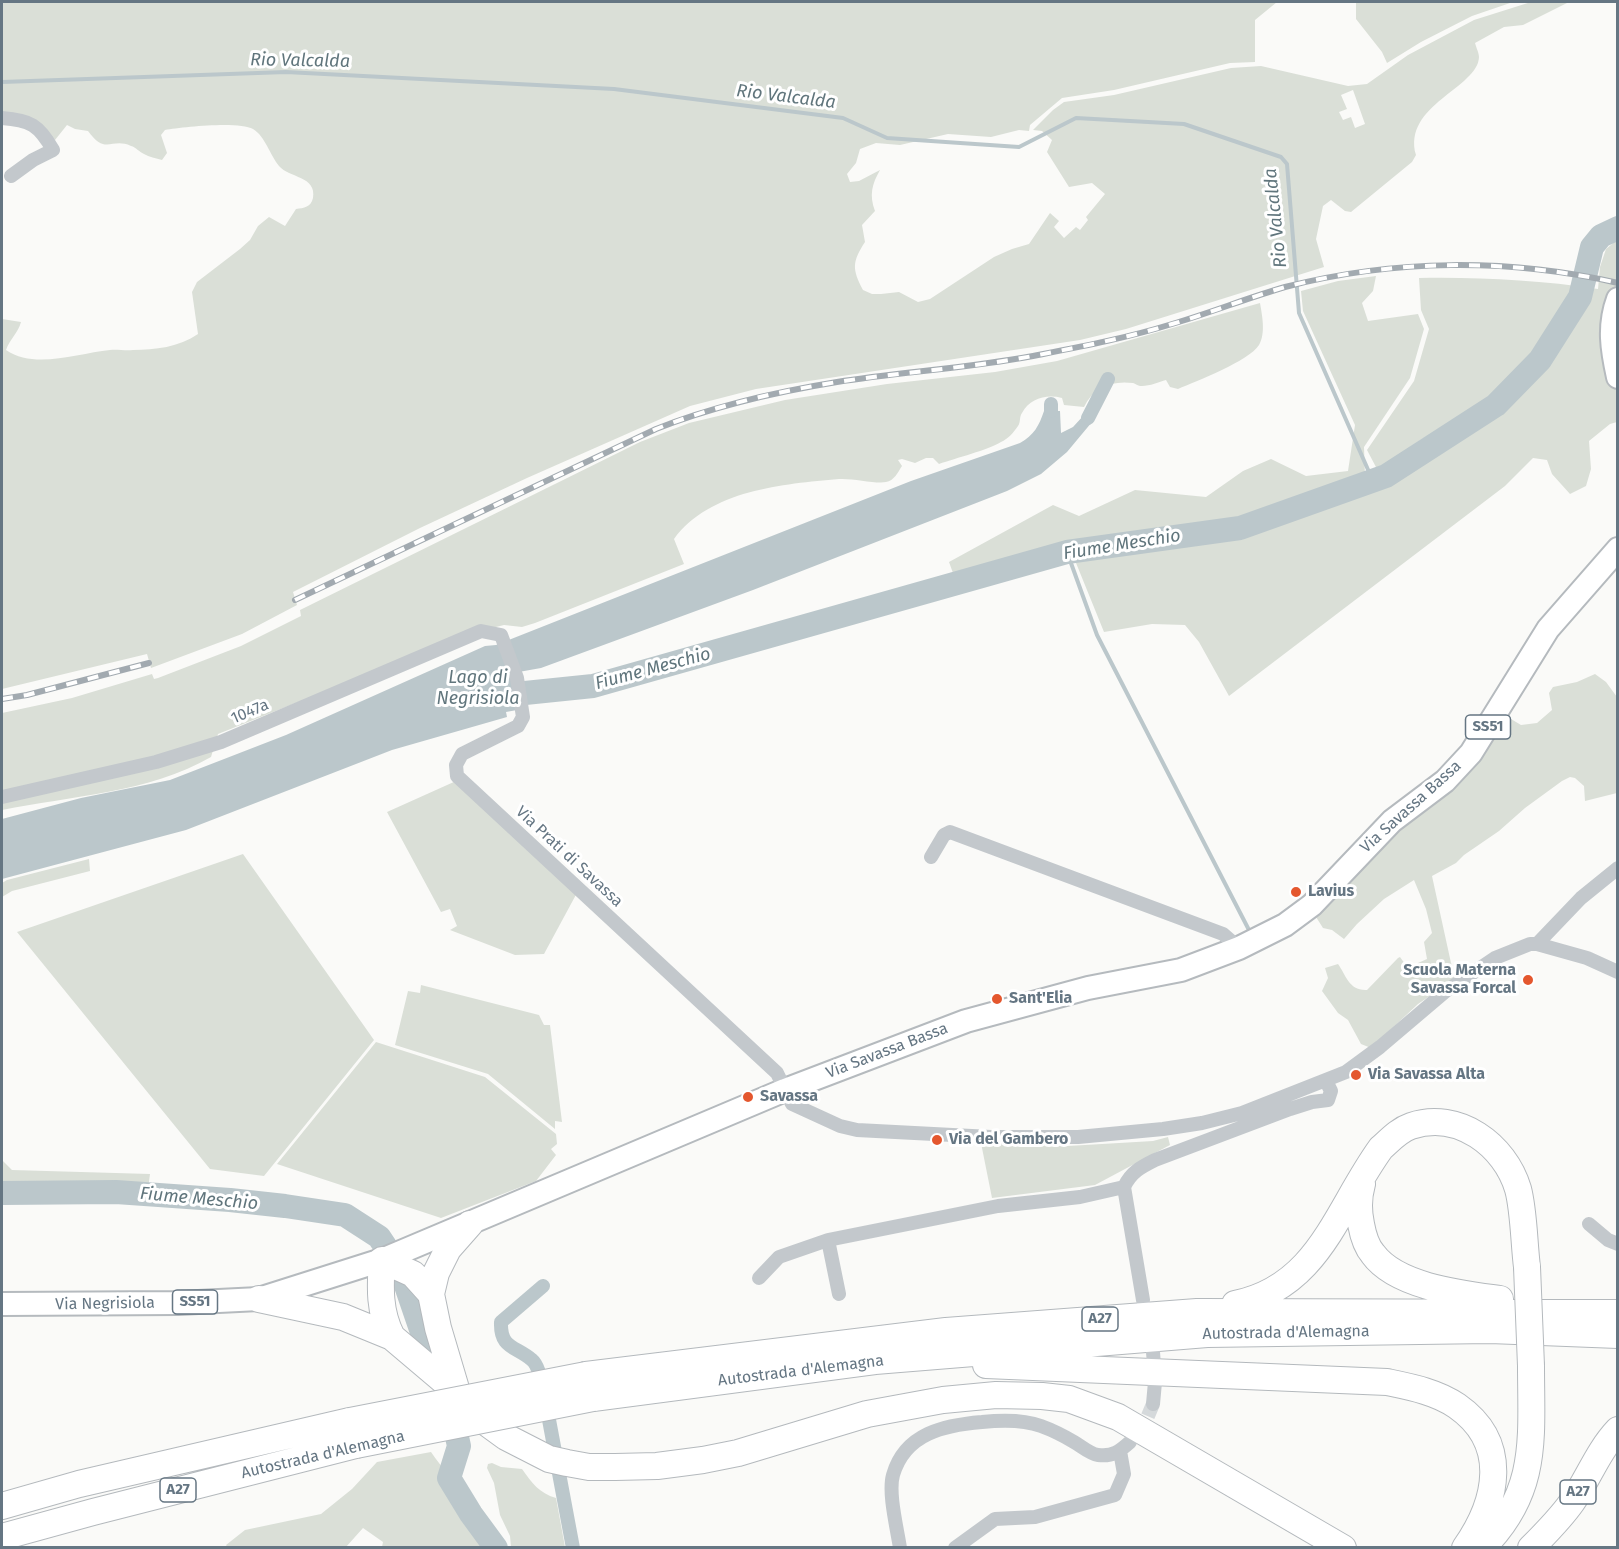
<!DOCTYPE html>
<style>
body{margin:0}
#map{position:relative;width:1619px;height:1549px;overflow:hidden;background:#fafaf8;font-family:"Fira Sans",sans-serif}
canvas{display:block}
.frame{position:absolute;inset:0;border:3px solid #657683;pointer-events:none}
</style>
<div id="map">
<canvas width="1619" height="1549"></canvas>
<div class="frame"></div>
</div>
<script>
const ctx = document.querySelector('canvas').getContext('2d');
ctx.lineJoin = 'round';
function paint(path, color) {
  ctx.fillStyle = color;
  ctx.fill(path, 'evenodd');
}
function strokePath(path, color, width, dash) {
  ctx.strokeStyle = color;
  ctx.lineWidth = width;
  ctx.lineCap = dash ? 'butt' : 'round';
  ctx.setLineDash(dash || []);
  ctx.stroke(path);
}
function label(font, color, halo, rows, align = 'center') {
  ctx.font = font + ' "Fira Sans",sans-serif';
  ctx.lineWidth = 6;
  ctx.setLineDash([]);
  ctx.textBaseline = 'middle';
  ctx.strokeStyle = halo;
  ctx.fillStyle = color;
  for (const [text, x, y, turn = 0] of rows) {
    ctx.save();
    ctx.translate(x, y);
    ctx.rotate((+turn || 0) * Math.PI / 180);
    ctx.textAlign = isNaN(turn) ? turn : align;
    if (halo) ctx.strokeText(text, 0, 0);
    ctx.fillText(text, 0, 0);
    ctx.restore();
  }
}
paint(new Path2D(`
 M2 2H1277L1255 20V62L1230 63 1114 90 1062 98 1030 125 1029 131 1019 130 991 137 948 134 900 145 876 143 860 149 856 163 847 174 850 182 859 181 880 170C872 184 869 195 875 211L862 225 865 242C852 262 852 269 863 290L872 294H881L899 292 918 302 930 299 994 257 1012 249 1029 244 1050 213 1059 221 1054 227 1064 238 1076 227 1080 230 1088 220 1086 217 1105 194 1092 183 1069 187 1047 152 1052 140 1042 131 1033 130 1053 110 1064 102 1114 95 1231 68 1261 66 1348 86 1367 84 1408 55 1474 20 1531 2H1569L1523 25 1504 27 1475 43C1476 47 1479 53 1479 57 1478 88 1402 105 1416 155L1412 162 1351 212 1345 211 1331 200 1323 206 1316 239 1324 267 1126 329 1080 340 756 389 690 406 527 478 420 528 293 592 297 605 242 634 151 668 147 654 2 689V319L21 322C18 333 10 339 6 350 35 370 78 353 110 350 117 349 125 351 133 350 155 350 179 347 198 334L192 292 197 282 240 249 250 240 258 226 269 217 285 226 296 209C304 208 311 207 313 198 317 176 289 178 279 166 270 155 265 136 253 129 239 121 182 127 165 130L161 135 167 153 162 160C156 158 149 157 144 154 139 152 136 147 131 146 111 137 106 156 88 131L75 129 67 125 55 140 36 131 2 123ZM1353 90 1365 124 1355 128 1351 117 1343 120 1339 112 1347 109 1341 95Z
 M1356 2H1513L1472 16 1421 42 1387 63 1382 52 1356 19Z
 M1617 240V422L1610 424 1589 441 1591 469 1586 486 1570 494 1552 474 1547 460 1533 458 1505 486 1229 696 1199 642 1185 625 1152 624 1104 632 1074 558 1245 536 1377 488 1397 480 1506 407 1536 376 1519 366 1489 401 1422 439 1377 469 1367 450 1414 381 1429 329 1421 310 1419 278C1479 277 1538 280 1598 289L1600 267 1606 249Z
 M1376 276 1373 291 1362 303 1368 321 1418 314 1424 329 1410 378 1364 447 1365 477 1239 521 1068 545 953 573 949 562 1053 505 1079 516 1135 490 1206 497 1243 471 1271 459 1306 476 1348 471 1355 425 1303 311 1301 291 1338 281Z
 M1260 303C1262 315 1266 333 1259 345 1249 361 1197 381 1178 389L1170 387 1166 380C1159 382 1150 386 1142 386 1137 386 1137 384 1133 383 1111 380 1093 388 1084 407L1064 405 1062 398C1047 394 1030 398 1022 413 1019 417 1021 422 1018 426 1014 432 1008 439 1001 442 988 450 956 458 939 464L933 458H926L915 463 902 459 898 460 902 466C898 472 894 481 886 482 876 484 852 478 839 479 783 484 710 490 674 539L684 564 535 623 522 627 504 625 496 627 351 681 218 734 211 757C149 793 70 796 2 810V713L72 698 152 674 154 679 158 678 241 646 301 616 300 610 640 442 689 423 785 400 887 384 995 372 1057 361Z
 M1595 674 1606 682 1617 697V793L1585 801 1584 786 1575 778 1570 777 1562 781 1525 808 1499 831 1464 855 1456 863 1432 876 1451 963 1458 977 1418 1004 1371 1048 1361 1044 1348 1020 1338 1013 1322 991 1328 978 1325 968 1338 964C1346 975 1349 991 1367 990L1398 958 1400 957 1405 964 1409 967 1427 959 1424 942 1432 933 1426 909 1414 880 1384 899 1357 924 1344 939 1332 930 1323 928 1316 917 1363 863 1506 716 1521 725 1537 723 1552 710 1549 693 1553 687 1577 682Z
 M456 781 578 891 544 954 515 955 450 930 457 926 450 909 441 912 387 812Z
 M243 854 374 1040 264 1176 210 1169 17 932Z
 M89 859 90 871 12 891 2 897V883L7 880Z
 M421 985 539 1015 544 1025H550L562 1122 555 1121V1129L488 1074 395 1045 408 991 420 993Z
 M376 1042 485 1077 556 1134 557 1144 551 1149 556 1155 536 1181 441 1218 277 1164Z
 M1168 1137 1170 1145 1095 1185 992 1198 981 1143 1068 1146 1153 1141Z
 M2 1160 12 1170 150 1174 148 1189 2 1186Z
 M431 1452C453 1484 483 1511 499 1547H382L383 1542 363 1528 346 1547 228 1548 226 1545 245 1530 321 1514 352 1489 377 1462Z
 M492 1463 501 1467 522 1469C532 1483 539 1493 556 1498L565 1547H511L510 1536 500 1515 494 1483 487 1468 488 1464Z`), '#dadfd7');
paint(new Path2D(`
 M1044 411H1060L1061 433 1073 427 1084 415 1092 422 1067 452 1041 474 1007 491 753 590 541 668 513 673 517 710 506 712 507 717 392 750 186 830 2 879V819L81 798 170 780 286 735 485 646 496 645 911 481 1020 443C1034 435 1039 426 1044 411Z`), '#bbc7cb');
strokePath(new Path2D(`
 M2 82 286 72 614 89 843 118 887 138 1019 147 1076 118 1184 124 1281 157 1287 164 1299 313 1373 481
 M1067 552 1097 635 1250 932`), '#bbc7cb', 4);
strokePath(new Path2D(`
 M1051 404V411
 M1088 418 1108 379
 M543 1286 501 1322C500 1349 516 1346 532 1360 537 1364 538 1371 541 1377L573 1548`), '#bbc7cb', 14);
strokePath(new Path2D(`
 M496 698 525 693 593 686 1067 552 1240 528 1386 476 1496 405 1540 360 1580 297 1592 247 1601 236 1618 228
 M2 1193 116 1192 230 1200 285 1206 345 1215 379 1237 385 1246
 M400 1268 427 1347
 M457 1437 459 1446 449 1478 471 1514 496 1548`), '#bbc7cb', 24);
strokePath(new Path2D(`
 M1137 1434 1145 1423 1153 1404`), '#d5d9db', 14, [14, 7]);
const primary = new Path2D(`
 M1618 299C1608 326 1612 350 1618 377
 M2 1304 178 1303 259 1299 382 1260 785 1090 966 1021 1088 988 1181 970 1239 948 1285 925 1312 905 1392 821 1445 781 1471 753 1548 629 1618 549`);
const highway = new Path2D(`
 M1362 1184C1358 1198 1358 1210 1361 1224 1363 1235 1366 1246 1373 1254 1397 1287 1463 1294 1500 1299
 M259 1299 343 1317 392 1337 457 1392 473 1413 506 1437 549 1459 567 1463 589 1467H615L657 1466 703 1460 738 1453 867 1414 943 1400 996 1395 1042 1396 1069 1399 1118 1417 1343 1548
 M1235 1304C1319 1287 1336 1210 1381 1148 1390 1140 1399 1130 1411 1126 1458 1110 1505 1145 1518 1189 1524 1211 1524 1244 1527 1267
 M392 1337C379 1312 380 1287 382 1260L413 1274 431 1294
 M986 1365 1387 1382C1411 1387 1437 1392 1457 1406 1510 1443 1498 1501 1465 1548
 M586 1375 946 1331 1197 1312 1618 1313
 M457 1392 438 1328 431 1294 436 1273 448 1249 470 1224
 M593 1398 875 1361 1207 1334 1490 1330 1618 1335
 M2 1506 79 1484 350 1421
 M2 1537 93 1512 356 1445
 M1482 1548C1539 1492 1531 1438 1531 1366
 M1531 1548C1546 1533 1560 1519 1572 1502 1588 1479 1598 1451 1618 1430`);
strokePath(primary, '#b5babe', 26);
strokePath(highway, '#b4b9bd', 28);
strokePath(new Path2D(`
 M2 118C30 120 39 125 53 150L33 160 11 176
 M2 797 156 762 221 742 481 631 501 635 517 678 523 717 518 726 462 754 456 765 457 776 777 1073 792 1104 840 1126 857 1130 991 1137H1078L1163 1129 1202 1123 1242 1113 1346 1072 1380 1047 1446 991 1495 958 1530 944H1537L1587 958 1618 972
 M931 857 944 835 950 832 1223 934 1239 948
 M1537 944 1581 898 1618 868
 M1589 1224 1608 1240 1618 1244
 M828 1240 839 1294
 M759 1278 779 1257 828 1240 998 1206 1080 1197 1124 1187
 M1143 1300 1124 1187C1131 1172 1141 1167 1155 1160L1290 1109 1312 1102 1328 1100 1331 1091 1326 1081
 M1153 1352 1154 1365
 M1153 1404 1155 1382
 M900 1548C897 1528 888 1493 893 1475 905 1433 945 1425 982 1422 1001 1420 1022 1419 1041 1426 1052 1430 1064 1436 1074 1442 1081 1446 1090 1454 1098 1455 1113 1457 1120 1451 1130 1442
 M955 1548 995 1519 1035 1517 1115 1495 1124 1474 1120 1451`), '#c3c8cc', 14);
strokePath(primary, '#fff', 22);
strokePath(highway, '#fff', 26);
const rail = new Path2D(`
 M295 600 656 429C714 406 775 392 837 382 902 372 968 368 1033 356 1079 347 1127 338 1172 324 1210 313 1247 298 1285 287 1394 259 1508 258 1618 283
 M2 699 27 695 149 663`);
strokePath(rail, '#a2aab0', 6);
strokePath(rail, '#fff', 4, [11]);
const highwayBridge = new Path2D(`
 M1527 1267 1531 1366
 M350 1421 586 1375
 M356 1445 593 1398`);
strokePath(highwayBridge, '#b4b9bd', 28, []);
strokePath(highwayBridge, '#fff', 26);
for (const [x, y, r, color] of [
 [1296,892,6,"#e4572e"],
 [1528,980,6,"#e4572e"],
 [997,999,6,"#e4572e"],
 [1356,1075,6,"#e4572e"],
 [748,1097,6,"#e4572e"],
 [937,1140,6,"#e4572e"]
]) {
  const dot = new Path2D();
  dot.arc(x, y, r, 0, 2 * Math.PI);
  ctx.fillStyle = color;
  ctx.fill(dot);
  strokePath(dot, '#fff', 2);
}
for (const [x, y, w] of [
 [1488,727,45],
 [195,1302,45],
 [1100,1319,36],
 [178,1490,36],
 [1578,1492,36]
]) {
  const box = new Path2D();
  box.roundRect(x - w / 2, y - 12, w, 24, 4.5);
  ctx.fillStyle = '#fff';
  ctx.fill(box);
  strokePath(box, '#657683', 1.5);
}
label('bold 15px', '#657683', null, [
 ["SS51",1488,727],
 ["SS51",195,1302],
 ["A27",1100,1319],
 ["A27",178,1490],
 ["A27",1578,1492]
]);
label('16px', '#657683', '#fff', [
 ["1047a",250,712,-23],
 ["Via Savassa Bassa",1411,807,-42],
 ["Via Prati di Savassa",569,857,43],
 ["Via Savassa Bassa",887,1051,-21],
 ["Via Negrisiola",105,1304,-1],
 ["Autostrada d'Alemagna",1286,1333,-1],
 ["Autostrada d'Alemagna",801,1371,-7],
 ["Autostrada d'Alemagna",323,1455,-13]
]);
label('bold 16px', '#657683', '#fff', [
 ["Lavius",1308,892],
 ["Scuola Materna",1516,971,"right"],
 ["Savassa Forcal",1516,989,"right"],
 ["Sant'Elia",1009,999],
 ["Via Savassa Alta",1368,1075],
 ["Savassa",760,1097],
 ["Via del Gambero",949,1140]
], 'left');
label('italic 18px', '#60757c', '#fff', [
 ["Rio Valcalda",300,61,1],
 ["Rio Valcalda",786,97,7],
 ["Rio Valcalda",1276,218,-96],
 ["Fiume Meschio",1122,545,-9],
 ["Fiume Meschio",653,669,-15],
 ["Lago di",478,678],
 ["Negrisiola",478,699],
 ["Fiume Meschio",199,1199,5]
]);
</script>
